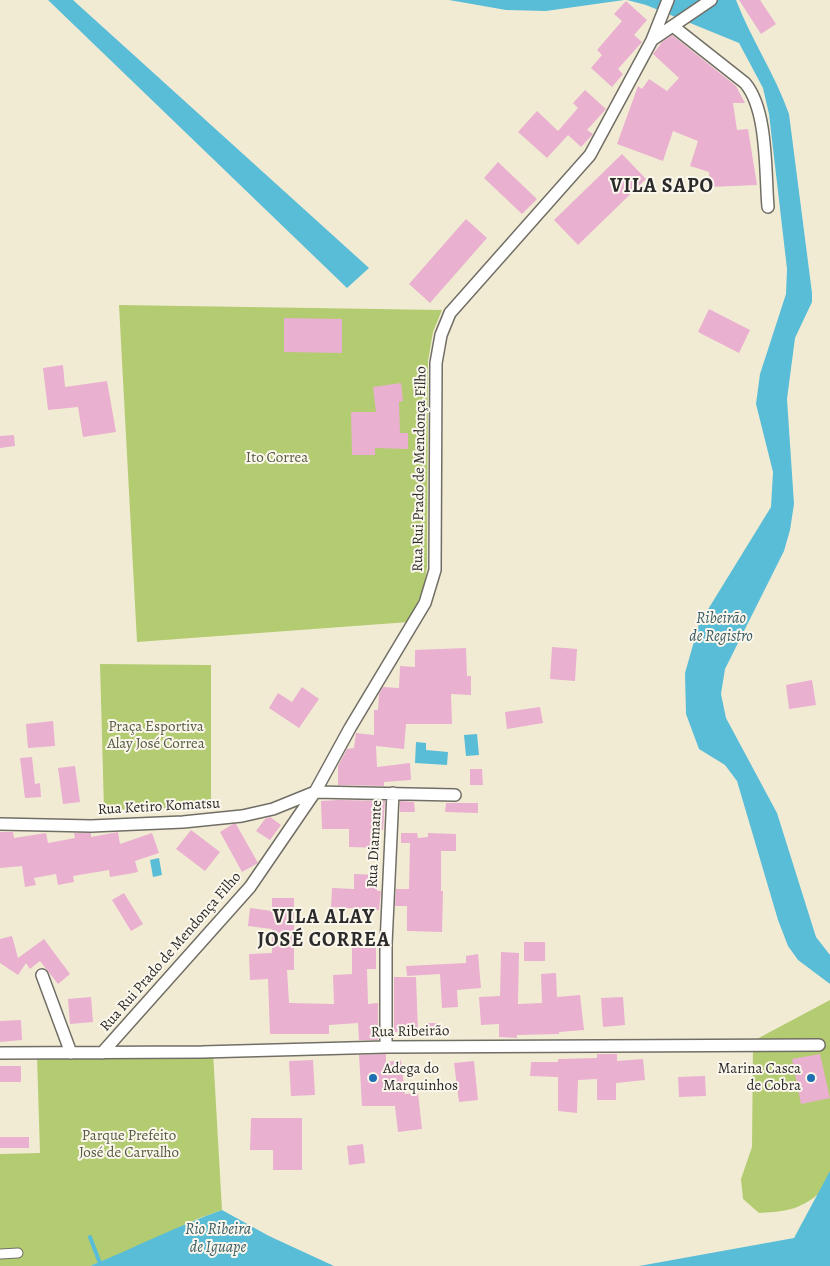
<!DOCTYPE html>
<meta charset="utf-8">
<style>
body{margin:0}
canvas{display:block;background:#f2ebd4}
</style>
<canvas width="830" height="1266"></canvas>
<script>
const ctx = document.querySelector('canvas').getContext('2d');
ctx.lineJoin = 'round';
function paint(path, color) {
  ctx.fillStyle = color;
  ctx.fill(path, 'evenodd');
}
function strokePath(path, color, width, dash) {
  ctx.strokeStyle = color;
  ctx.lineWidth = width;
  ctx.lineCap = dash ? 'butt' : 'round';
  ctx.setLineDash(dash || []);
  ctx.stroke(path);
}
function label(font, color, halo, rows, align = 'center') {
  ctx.font = font + ' Alegreya,serif';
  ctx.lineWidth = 4;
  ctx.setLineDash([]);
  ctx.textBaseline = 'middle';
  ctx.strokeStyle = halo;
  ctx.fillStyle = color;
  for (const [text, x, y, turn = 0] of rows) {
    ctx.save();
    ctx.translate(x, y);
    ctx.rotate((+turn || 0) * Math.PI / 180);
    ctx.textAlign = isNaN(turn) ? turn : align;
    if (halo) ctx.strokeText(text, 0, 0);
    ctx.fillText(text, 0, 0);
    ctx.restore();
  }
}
paint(new Path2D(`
 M119 305 442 310 433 332 428 361 427 567 424 587 409 622 137 642Z
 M100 664 211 665V807L104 810Z
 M830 1000V1184C803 1208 795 1211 759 1213L743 1199 741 1179 752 1147 753 1041Z
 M213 1052 222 1210 197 1219 142 1245 90 1266H0V1154L40 1153 37 1056Z`), '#b4cc71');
paint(new Path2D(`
 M48 0H73L369 268 347 288Z
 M449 0H624L546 11 506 10Z
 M627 0H736C751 39 775 74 789 114L812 293V302L795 338 787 399 794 504 790 530 784 551 725 669 721 694 726 718 777 813 816 937 830 955V984L798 960 788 946 778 920 737 781 725 765 699 749 686 714 685 673 699 624 771 507 773 472 756 404 760 374 786 294 787 269 769 114 763 88 739 43 646 5Z
 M477 734 479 755 466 756 464 735Z
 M416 742 426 743V750L448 752 447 765 415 763Z
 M159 858 162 875 153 877 150 860Z
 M830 1171V1266H639L794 1238Z
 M222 1210 269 1236 334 1266H90C134 1248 177 1226 222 1210Z`), '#59bdd7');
strokePath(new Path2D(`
 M90 1237 101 1266`), '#59bdd7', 4);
paint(new Path2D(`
 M739 0H760L776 24 761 34Z
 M626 1 647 20 634 35 642 42 618 69 623 74 612 87 591 68 602 55 597 50 622 21 614 14Z
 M672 35 736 86 745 103H733L737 130 748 129 757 185 710 187 709 172 690 166 698 141 673 131 663 161 617 144 638 86 642 89 649 79 667 91 679 78 653 54 662 42Z
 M585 90 606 109 587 130 593 134 581 147 568 135 547 158 518 132 537 111 558 131 578 108 573 103Z
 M622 154 646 179 578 245 554 220Z
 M498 162 537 199 522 214 484 178Z
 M466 219 487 238 430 303 409 284Z
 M709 309 750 330 739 353 698 332Z
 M284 318 342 319V353L284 352Z
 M63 365 65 387 107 381 116 432 83 437 78 407 48 410 43 368Z
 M401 383 403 401 399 402 400 433H408V449L375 448V455H352L351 412H376L373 387Z
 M14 435 15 446 0 448V436Z
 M552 647 577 649 575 681 550 679Z
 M466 648 467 676H471V695L451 694 452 724H406L404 749 376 746 377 767 410 763 411 780 384 782V786L338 785V766L347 749 354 748 356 733 374 735V710H378L379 694 383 687 399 688 400 666 415 667V650Z
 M812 680 816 705 789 709 786 685Z
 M302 687 319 699 299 728 269 708 278 693 292 702Z
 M540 707 543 723 507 729 505 712Z
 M53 721 55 746 28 748 26 724Z
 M32 757 35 784 40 783 41 797 25 798 20 758Z
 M75 766 80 802 63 804 58 768Z
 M470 769H482L483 785H470Z
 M339 800 385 801 383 830H380V848L349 847V829H322L321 801Z
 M400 801 414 802 415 812H400Z
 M446 803H478V813L445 812Z
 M270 817 281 825 270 840 256 831 265 819Z
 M233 824H236L258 863 242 872 220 832Z
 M191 830 220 852 205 871 176 849Z
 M0 832H13L14 838 46 833 48 843 75 838 74 833H91V837L118 832 120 844 152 833 159 853 135 861 138 872 128 874 110 877 109 870 73 876 74 882 58 885 56 874 34 878 36 885 25 887 22 866 0 868Z
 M401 833H417L418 838 428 837V833L456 834V851H441V891H443L442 932 407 931V906H395L396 889H409L410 843H401Z
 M354 874 378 875 377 891H381L379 910 331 907 332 888 354 889Z
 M124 893 143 924 131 931 112 900Z
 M272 898H294V970H287L289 1003 334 1004 333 975 352 974V946H376V969H367L368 1004 378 1003V1040H359L358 1023 329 1025V1034H270L268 979 250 980 249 954 272 953V929L248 926 250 908 272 911Z
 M12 936 18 958 44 939 70 974 58 984 40 961 30 969 26 963 18 975 0 963V939Z
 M524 942H545V961H524Z
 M501 952 519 953 518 1004 542 1003 541 974 556 973 557 997 580 995 584 1030 559 1032V1034L517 1035V1038L499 1037V1024L481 1025 479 997 500 996Z
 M478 954 481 988 457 990 458 1007 442 1008 440 974 407 976 406 966 466 963V956Z
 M394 977H416L418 1032H394Z
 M91 997 93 1022 70 1024 68 999Z
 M623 997 625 1025 603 1027 601 998Z
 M21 1020 22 1040 0 1042V1021Z
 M427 1023H438V1037H427Z
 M386 1054V1062L401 1060 405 1094 418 1093 422 1129 398 1132 395 1106H362L359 1055Z
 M597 1054H617V1061L643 1059 645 1080 616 1083V1100H597V1079L578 1080 577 1113 558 1111V1077L530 1076 531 1062H558V1059L597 1058Z
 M820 1054 830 1098 801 1104 792 1059Z
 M313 1060 315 1095 291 1096 289 1061Z
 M474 1061 478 1100 459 1102 454 1063Z
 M0 1066H21V1082H0Z
 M705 1076 706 1096 679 1097 678 1077Z
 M251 1118H302V1170H273V1150H250Z
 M0 1137H29V1148H0Z
 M363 1144 365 1163 349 1165 347 1146Z`), '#e9b0d0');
const pedestrian = new Path2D(`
 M0 1254 18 1253`);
const minor = new Path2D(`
 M674 27 745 83C768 110 765 172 768 207
 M652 40 668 0
 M0 824 91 826 183 822 242 816 273 809 315 792 455 795
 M42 975 71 1053
 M386 1047V944L393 793
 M0 1053 202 1052 386 1047 819 1045
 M102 1053 250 887 315 792 350 728 425 603 435 570 436 363 441 335 450 313 590 155 652 40 711 0`);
strokePath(pedestrian, '#716e66', 11);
strokePath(minor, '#716e66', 14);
strokePath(pedestrian, '#fff', 9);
strokePath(minor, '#fff', 11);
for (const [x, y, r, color] of [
 [373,1078,5,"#1f6fb2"],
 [811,1078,5,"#1f6fb2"]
]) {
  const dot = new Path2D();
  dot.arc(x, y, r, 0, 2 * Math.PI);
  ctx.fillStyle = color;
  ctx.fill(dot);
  strokePath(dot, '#fbf7ec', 2);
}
label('15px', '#545b40', '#fbf7ec', [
 ["Ito Correa",277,458],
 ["Praça Esportiva",156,727],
 ["Alay José Correa",156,744],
 ["Parque Prefeito",129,1136],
 ["José de Carvalho",129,1153]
]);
label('15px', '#2b2b2b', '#fbf7ec', [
 ["Rua Rui Prado de Mendonça Filho",420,469,-89],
 ["Rua Ketiro Komatsu",159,807,-3],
 ["Rua Diamante",375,844,-87],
 ["Rua Rui Prado de Mendonça Filho",171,952,-49],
 ["Rua Ribeirão",410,1032,-1]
]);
label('15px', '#2b2b2b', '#fbf7ec', [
 ["Adega do",383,1069],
 ["Marquinhos",383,1086],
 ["Marina Casca",801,1069,"right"],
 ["de Cobra",801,1086,"right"]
], 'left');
label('italic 16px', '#3b5e67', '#fbf7ec', [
 ["Ribeirão",721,619],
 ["de Registro",721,637],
 ["Rio Ribeira",218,1230],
 ["de Iguape",218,1248]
]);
ctx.letterSpacing = '1px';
label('bold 20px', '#2b2b2b', '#fbf7ec', [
 ["VILA SAPO",662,187],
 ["VILA ALAY",324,918],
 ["JOSÉ CORREA",324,941]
]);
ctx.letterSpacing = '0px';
</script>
